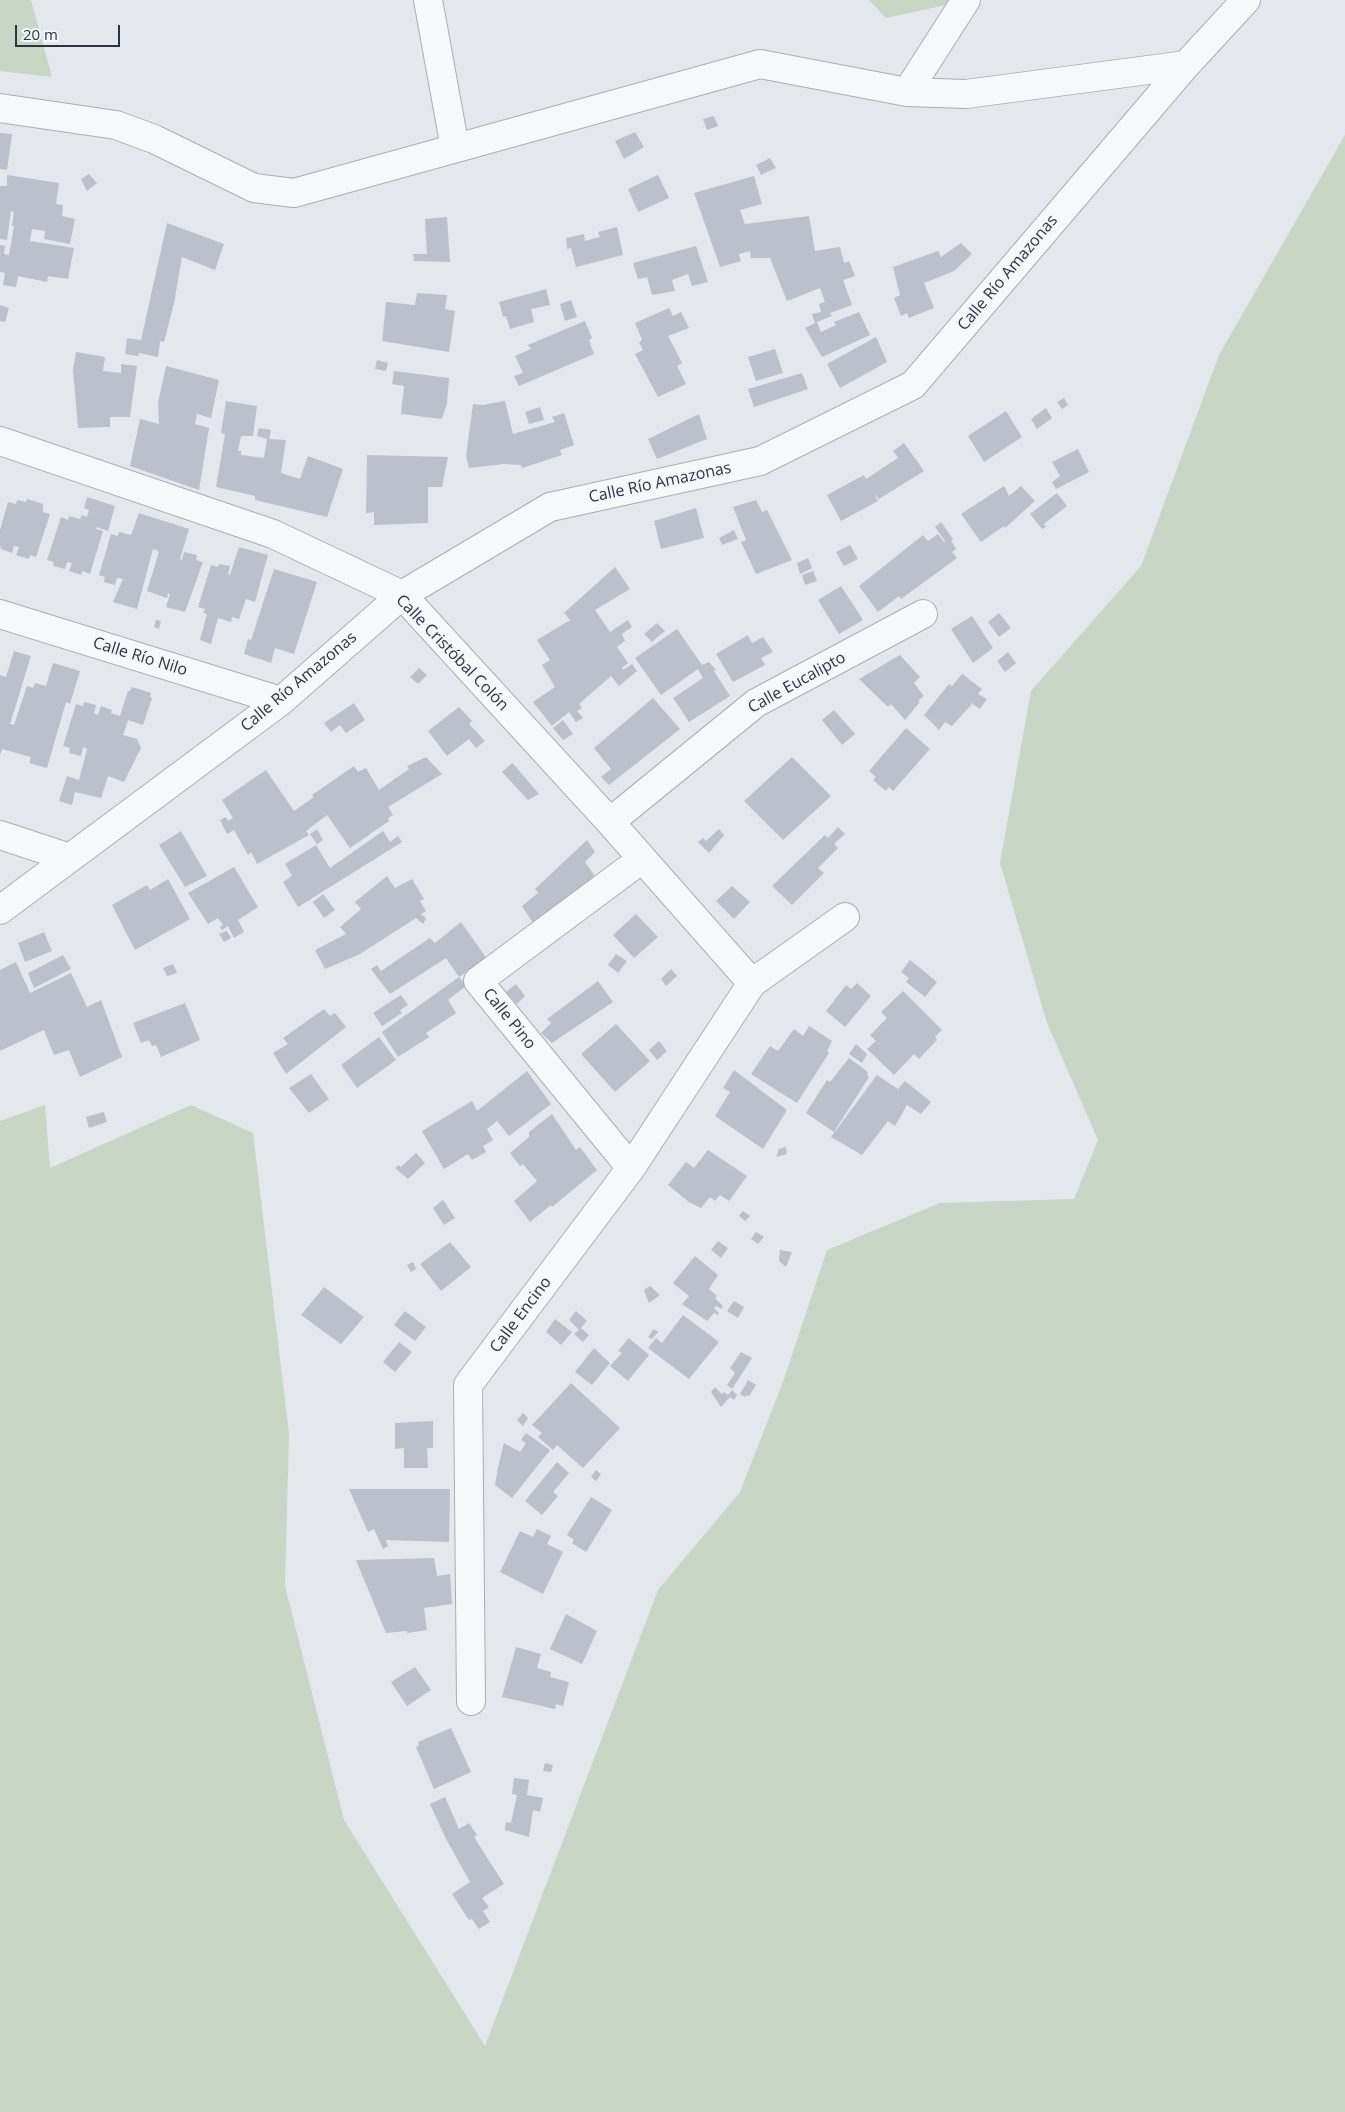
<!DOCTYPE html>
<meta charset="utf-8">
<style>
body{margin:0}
#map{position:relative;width:1345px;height:2112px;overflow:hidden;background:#e4e7ec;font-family:"Open Sans",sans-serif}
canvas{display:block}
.scale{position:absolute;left:15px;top:25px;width:105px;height:22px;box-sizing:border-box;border:2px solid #2b3445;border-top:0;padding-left:6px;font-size:15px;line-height:18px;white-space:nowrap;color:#2b3445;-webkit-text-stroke:4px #f4f6f9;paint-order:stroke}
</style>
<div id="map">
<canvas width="1345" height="2112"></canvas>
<div class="scale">20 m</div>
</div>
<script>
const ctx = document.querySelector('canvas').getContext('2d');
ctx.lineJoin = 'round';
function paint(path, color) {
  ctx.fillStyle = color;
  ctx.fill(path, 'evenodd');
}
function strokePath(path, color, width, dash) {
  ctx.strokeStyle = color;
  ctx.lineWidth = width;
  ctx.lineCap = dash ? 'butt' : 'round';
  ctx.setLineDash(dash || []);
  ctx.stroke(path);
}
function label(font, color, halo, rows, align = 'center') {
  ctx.font = font + ' "Open Sans",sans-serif';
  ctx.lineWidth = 4;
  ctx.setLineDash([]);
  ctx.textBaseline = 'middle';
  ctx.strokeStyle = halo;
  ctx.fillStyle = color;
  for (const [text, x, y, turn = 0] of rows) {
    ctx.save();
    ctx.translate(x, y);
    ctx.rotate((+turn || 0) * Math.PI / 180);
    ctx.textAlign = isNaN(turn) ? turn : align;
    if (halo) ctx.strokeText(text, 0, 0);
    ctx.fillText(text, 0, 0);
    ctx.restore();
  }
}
paint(new Path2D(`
 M0 0H31L52 77 0 71Z
 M869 0H969L886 18Z
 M1345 135V2112H0V1121L45 1105 50 1168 191 1105 253 1133 289 1434 285 1586 344 1820 485 2046 658 1590 740 1492 784 1379 827 1250 940 1203 1074 1199 1098 1140 1047 1023 1000 863 1031 691 1141 566 1219 355Z`), '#c9d6c5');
paint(new Path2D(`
 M714 116 718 126 707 130 703 119Z
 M635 132 644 147 624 159 615 141Z
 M0 133 12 134 7 170 0 169Z
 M770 158 776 168 761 175 756 165Z
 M89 174 97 183 87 191 81 179Z
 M7 175 59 183 56 204 63 205 62 216 75 219 70 244 44 239 45 231 32 229 30 241 74 248 68 279 48 276 47 282 18 276 16 287 3 285 5 273 0 272V245L5 246 4 254 9 255 14 226H12L14 212 11 211 7 240 0 239V186H7Z
 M658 175 669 198 638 212 628 189Z
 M754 176 762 204 740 210 745 224 809 216 815 251 840 247 844 263 849 261 855 276 843 280 852 305 830 313 832 316 817 322 821 332 836 325 834 322 859 312 870 335 822 357 805 328 815 323 812 314 821 312 819 304 825 302 820 288 787 301 770 258H751L750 251 739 254 741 261 720 267 694 193Z
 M447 217 450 262 414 261 413 254H427L425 219Z
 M167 223 224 244 215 270 182 257 174 303 164 342 160 341 158 357 139 353 138 356 125 354 127 338 141 340Z
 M617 227 623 255 576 267 571 248 567 249 566 238 584 234 585 241 600 237 598 232Z
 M961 243 972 254 954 271 924 283 934 308 909 318 907 313 901 316 894 298 900 295 893 267 938 251 941 257Z
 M696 246 708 282 692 286 688 274 672 280 675 291 652 295 647 277 638 279 633 263Z
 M546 289 550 305 531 309 534 322 510 329 506 316 503 317 499 302Z
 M417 293 447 295 445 309 455 311 449 352 382 341 386 302 415 305Z
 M571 300 577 317 565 321 560 304Z
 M0 305 9 308 5 322 0 321Z
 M669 308 673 316 681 312 689 328 668 336 682 363 677 366 686 384 658 397 635 354 643 350 639 342 642 340 635 323Z
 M585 321 592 338 589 340 594 354 519 386 514 376 523 373 515 356 531 349 528 345Z
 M876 337 887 362 840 388 827 364Z
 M775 349 783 373 756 381 748 357Z
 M76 352 105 357 103 371 121 373V364L137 366 130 417H110V427L78 428 73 370Z
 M377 360 388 363 386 371 375 369Z
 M166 366 219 380 211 418 197 414 195 424 209 428 199 490 130 466 140 419 159 424 158 403Z
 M394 371 449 378 447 403 442 419 401 414 404 386 392 384Z
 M802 373 808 389 754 407 748 389Z
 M1064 398 1068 405 1062 409 1057 402Z
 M226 401 257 406 253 436H241L238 451H241V455L264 458 267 439 257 436 259 428 271 430 269 439 286 440 281 473 300 479 308 456 343 469 327 517 255 500V496L216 487 225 434 221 433Z
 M505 401 513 434 555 422 552 417 564 413 574 445 560 450 562 455 522 468 521 465 504 464 469 468 466 456 473 404 482 405Z
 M540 407 544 420 529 424 525 412Z
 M1046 408 1052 418 1037 429 1031 419Z
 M1006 411 1022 437 984 462 968 436Z
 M699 414 707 439 657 459 648 439Z
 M904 443 924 471 879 499 874 494 878 501 841 521 827 495 864 475 866 479 898 458 893 451Z
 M1078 449 1089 472 1056 489 1052 482 1060 476 1052 462Z
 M367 455 448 457 442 487H428V523L374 525V512L366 513Z
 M1004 486 1009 496 1021 486 1035 501 1005 528 1004 526 981 542 961 514Z
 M1057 493 1067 506 1044 524 1046 527 1042 529 1030 514Z
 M87 497 115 506 108 531 97 527 96 529 103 531 90 574 82 571 81 575 69 571 72 563 67 562 65 569 53 566 54 562 47 560 61 517 68 520 69 516 80 519 82 515 87 517 89 510 84 508Z
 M27 499 43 504V512L50 514 36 557 30 555 29 559 16 555 19 547 14 546 12 553 1 549 0 545V530L8 502 16 504 17 500 26 502Z
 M756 500 762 512 767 510 792 560 756 574 741 542 746 540 733 507Z
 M696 508 704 538 661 549 654 521Z
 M139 513 189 529 180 559 182 560 184 552 197 555 196 560 203 562 185 612 166 607 170 594 168 593 167 598 147 591 159 552 156 550 153 549 137 609 113 602 123 579 117 578 115 585 104 582 105 577 99 575 111 534 118 536 119 532 131 535Z
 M941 522 953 539 951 540 956 549 952 552 957 558 901 599 899 596 878 612 859 586 923 535 928 541 938 534 944 542 945 541 935 527Z
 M734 530 738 539 722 545 719 538Z
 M850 545 858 559 844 566 836 552Z
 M239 547 268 555 255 602 246 599 239 619 232 617 231 622 218 618 211 644 200 640 207 614 203 613 205 609 198 607 211 565 218 567 219 564 230 566 228 574 230 575Z
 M808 558 812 568 800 574 797 563Z
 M615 567 630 589 595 610 610 632 628 620 632 627 622 634 625 641 617 647 628 663 622 668 623 670 632 664 637 671 619 686 611 676 579 704 582 708 577 711 583 718 576 722 569 712 552 726 533 702 555 687 542 665 550 660 537 640 570 620 564 613Z
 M274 569 317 582 294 654 275 648 271 663 244 654 248 639 251 640Z
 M813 571 817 581 805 585 802 575Z
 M841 586 863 620 839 634 818 600Z
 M999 613 1011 628 999 637 988 622Z
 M972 616 993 648 973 663 951 629Z
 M156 620 161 621 159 629 154 627Z
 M657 623 665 631 652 642 644 634Z
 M677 629 702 665 709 662 716 670 714 671 730 696 689 722 673 698 703 678 698 669 661 695 635 658Z
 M748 635 752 643 763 637 773 652 761 658 765 665 733 682 716 654Z
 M14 651 31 656 10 724 14 725 27 686 33 688 35 683 46 686 53 663 80 671 70 704 66 702 47 768 29 763 31 757 2 749 0 755V675L6 677Z
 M1008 652 1016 663 1005 672 997 661Z
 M900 655 920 677 914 683 924 696 918 701 920 702 905 720 891 704 888 707 859 679Z
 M419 668 427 675 418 684 410 677Z
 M962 674 982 689 978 694 987 699 980 709 971 703V705L952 726 945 722 939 730 924 715 949 684 952 686Z
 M132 687 151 693 150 697 152 698 143 725 128 720 123 735 137 739 141 748 124 782 108 776 101 798 75 792 72 805 59 801 67 776 79 780 87 749 83 747 81 756 69 753 70 748 63 746 76 704 83 706 84 702 96 705 94 713 98 715 101 706 112 710 111 713 120 716 128 691H130Z
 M653 698 680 729 609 785 601 777 611 769 594 748Z
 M354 703 365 720 346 733 340 725 331 732 324 723Z
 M459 707 472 721 469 724 485 741 476 748 469 739 447 756 428 731Z
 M834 710 855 734 842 745 822 720Z
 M563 720 573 734 563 740 553 728Z
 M906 728 930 749 893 791 889 787 886 791 873 780 876 777 869 771Z
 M426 757 442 774 388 807 393 815 388 818 389 821 350 848 327 815 306 831 309 835 257 864 251 852 248 855 234 830 227 834 220 820 226 817 228 821 233 818 222 800 266 770 294 811 314 797 312 795 354 766 358 772 366 768 379 790 409 769 407 766Z
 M792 757 831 796 783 840 744 801Z
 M512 763 516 767 539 794 528 800 502 772Z
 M838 827 845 834 834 844 838 848 818 868 824 873 792 905 772 886 825 835 828 838Z
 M317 829 323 840 317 844 310 834Z
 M719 829 724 835 709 853 698 842 703 838 706 841Z
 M181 831 207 876 185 887 159 845Z
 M383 831 390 842 398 836 402 842 298 907 283 882 292 876 285 864 316 845 330 868Z
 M587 840 595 852 585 862 597 879 535 926 522 906 538 893 535 889Z
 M234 867 258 907 238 920 244 932 234 938 228 926 222 930 220 927 223 925 218 918 208 924 188 893Z
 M387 876 395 888 412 879 424 899 420 901 426 911 421 914 426 918 423 924 416 918 360 954 325 969 315 950 346 934 340 927 361 909 355 902Z
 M168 879 190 919 135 950 112 905 147 885 150 890Z
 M732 886 750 902 734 919 716 901Z
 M323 894 335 910 324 918 313 902Z
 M636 914 658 937 634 958 613 935Z
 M461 922 487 959 459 977 446 958 390 994 371 969 377 965 381 971 430 938 435 943Z
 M227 931 231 938 224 942 219 934Z
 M44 932 52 951 25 962 18 943Z
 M616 954 627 961 618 973 608 965Z
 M63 955 71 969 34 988 28 973Z
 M910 960 937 982 925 997 906 982 909 978 901 972Z
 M16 962 30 993 71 973 87 1007 101 1000 122 1057 80 1077 69 1050 54 1055 44 1030 0 1051V970Z
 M173 964 177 973 167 976 163 968Z
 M671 969 677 976 666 986 661 979Z
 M459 977 466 986 448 1000 456 1013 426 1033 429 1037 398 1057 382 1032Z
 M598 981 613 1002 552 1043 541 1033 551 1023 547 1019Z
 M857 983 871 996 845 1027 826 1011 846 985 851 989Z
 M516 984 525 996 517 1004 506 992Z
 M903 991 942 1030 935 1037 937 1040 919 1059 914 1054 894 1075 867 1049 876 1041 870 1035 887 1018 881 1012Z
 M401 995 408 1005 400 1010 402 1013 382 1026 373 1013Z
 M185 1003 200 1040 161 1057 156 1045 152 1046 149 1040 141 1043 133 1023Z
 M324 1009 330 1016 335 1013 346 1027 286 1074 273 1053 288 1044 283 1038Z
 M616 1024 650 1061 615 1092 581 1054Z
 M809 1026 832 1041 827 1051 829 1053 797 1103 751 1074 770 1046 778 1051 794 1029 803 1036Z
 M379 1037 396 1060 357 1088 341 1065Z
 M659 1041 667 1051 657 1060 649 1050Z
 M856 1044 867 1054 862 1063 849 1054Z
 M849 1058 868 1072 867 1075 869 1077 834 1132 806 1113 827 1080 830 1082Z
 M734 1070 787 1110 763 1149 715 1116 730 1092 723 1088Z
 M527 1071 551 1104 509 1136 497 1121 487 1129 493 1140 483 1146 486 1152 472 1160 468 1154 444 1169 422 1131 472 1101 477 1111Z
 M311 1074 329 1099 309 1113 289 1088Z
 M877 1075 898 1089 905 1081 931 1102 921 1114 907 1105 895 1126 888 1121 862 1155 831 1137Z
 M104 1112 107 1122 89 1128 86 1117Z
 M552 1114 576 1150 580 1147 597 1170 552 1207 551 1205 530 1222 514 1201 537 1181 523 1164 520 1166 510 1153 529 1137V1132Z
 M786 1147 787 1154 776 1157 779 1149Z
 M708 1150 747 1176 729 1201 720 1195 715 1201 710 1197 701 1208 689 1202 668 1185 686 1162 694 1168Z
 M416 1153 425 1163 408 1179 395 1168 399 1165 401 1167Z
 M443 1200 455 1218 444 1225 433 1208Z
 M743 1211 750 1216 745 1221 739 1216Z
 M756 1232 764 1237 758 1244 751 1239Z
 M718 1241 728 1248 721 1258 711 1250Z
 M450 1242 471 1267 441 1291 420 1264Z
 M780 1250 792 1252 786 1267 779 1261Z
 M695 1256 718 1275 709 1289 717 1296 715 1298 723 1306 721 1309 716 1306 714 1308 719 1313 718 1315 714 1313 707 1321 682 1304 689 1296 673 1283Z
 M413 1262 416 1269 411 1272 407 1265Z
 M650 1286 660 1295 649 1303 644 1290Z
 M324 1287 364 1317 341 1344 301 1315Z
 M734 1301 744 1307 738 1318 727 1311Z
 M405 1311 426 1327 415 1341 394 1325Z
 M576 1311 587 1321 581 1328 589 1335 583 1342 574 1334 579 1330 569 1320Z
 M683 1315 719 1342 689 1379 648 1348 656 1338 662 1343Z
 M555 1319 572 1332 561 1345 546 1332Z
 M654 1329 658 1332 652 1339 648 1337Z
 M629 1338 649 1355 628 1381 610 1366 622 1353 618 1351Z
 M399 1342 412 1352 395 1372 383 1362Z
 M594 1348 610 1363 592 1385 575 1372Z
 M741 1352 752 1358 732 1389 727 1385 735 1373 730 1368Z
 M748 1380 756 1385 749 1396 747 1395 745 1397 740 1394Z
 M571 1383 620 1428 583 1468 557 1445 553 1450 538 1437 542 1433 532 1425Z
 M715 1387 722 1394 724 1392 728 1395 732 1390 737 1395 734 1400 730 1397 721 1407 711 1392Z
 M523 1413 528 1418 523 1426 517 1420Z
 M433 1421V1448H427L428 1468H404V1448L395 1449V1423Z
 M526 1433 550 1450 512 1498 495 1485 498 1467 504 1443 520 1452 526 1443 521 1440Z
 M557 1462 569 1473 553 1492 558 1496 542 1515 525 1501Z
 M596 1470 601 1474 596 1481 591 1477Z
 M349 1489H450L449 1542 386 1540 388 1546 383 1549 374 1529 368 1532Z
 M591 1497 612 1510 586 1552 572 1543 574 1540 567 1535Z
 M537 1529 551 1536 547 1544 563 1552 543 1594 500 1572 520 1531 533 1537Z
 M434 1558 437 1576 450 1574 452 1604 424 1608 427 1630 407 1633V1631L386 1633 356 1560Z
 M566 1614 597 1631 582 1664 550 1649Z
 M516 1647 541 1654 537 1668 551 1672 550 1677 569 1682 563 1706 556 1704 555 1709 502 1697Z
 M415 1667 431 1690 407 1706 391 1682Z
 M451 1728 471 1772 434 1789 416 1747 419 1746 418 1742Z
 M545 1763 553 1765 551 1772 543 1771Z
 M514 1778 529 1780 527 1795 543 1798 540 1812 533 1810 529 1837 505 1830 506 1822 511 1823 517 1795 512 1794Z
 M445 1797 459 1829 469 1823 477 1835 474 1837 504 1884 482 1898 489 1907 483 1911 490 1922 479 1929 472 1919 469 1920 452 1894 470 1882 445 1837 430 1804Z`), '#bbc0ca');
const minor = new Path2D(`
 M428 0 455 148
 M907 92 966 0
 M0 108 116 125 154 139 254 188 294 193 760 64 907 92 966 94 1186 65
 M0 441 273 534 402 595 610 822 752 983
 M0 614 281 701
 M610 822 756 703 923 614
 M0 835 70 858
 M0 910 281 701 402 595 550 507 760 461 913 385 1186 65 1246 0
 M631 1168 478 981 642 859
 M471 1701 468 1385 631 1168 752 983 845 917`);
strokePath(minor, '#a9aeb7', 30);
strokePath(minor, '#f7f8fa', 28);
label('16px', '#2b3445', '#f4f6f9', [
 ["Calle Río Amazonas",1008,273,-50],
 ["Calle Río Amazonas",660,483,-12],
 ["Calle Cristóbal Colón",452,653,46],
 ["Calle Río Nilo",140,657,17],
 ["Calle Río Amazonas",299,682,-40],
 ["Calle Eucalipto",797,683,-29],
 ["Calle Pino",509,1019,51],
 ["Calle Encino",521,1315,-53]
]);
</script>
